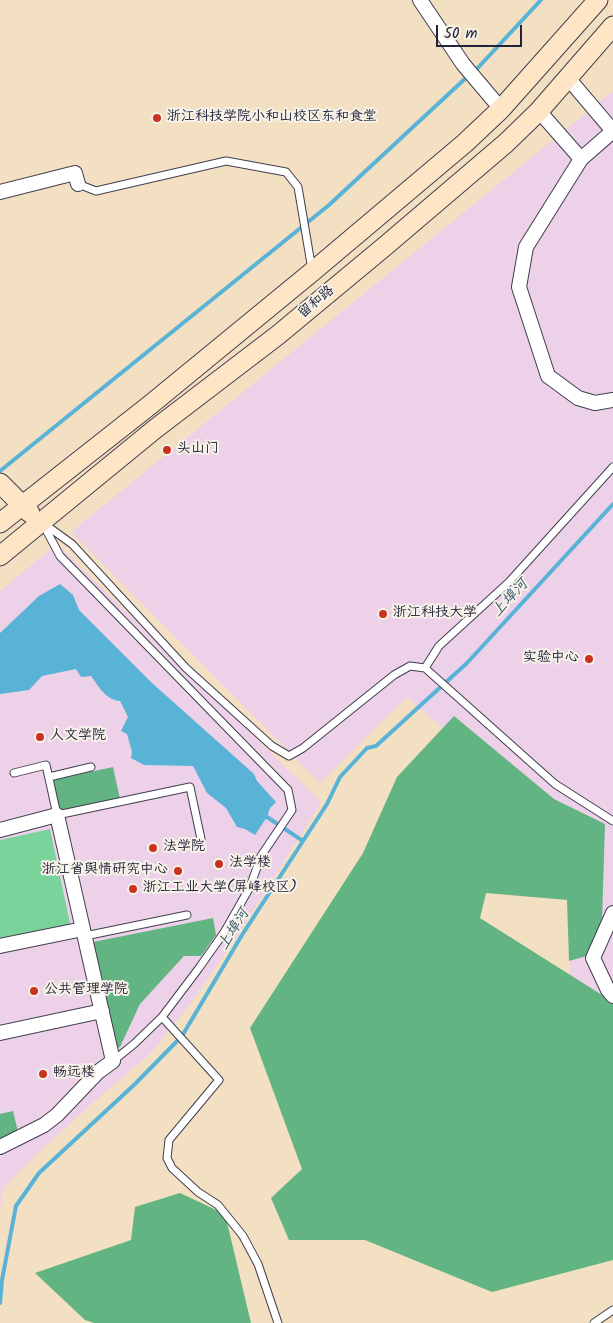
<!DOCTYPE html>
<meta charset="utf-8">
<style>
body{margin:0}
#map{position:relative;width:613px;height:1323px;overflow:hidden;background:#f3dfc2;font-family:Kalam,sans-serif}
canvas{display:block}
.scale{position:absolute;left:436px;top:25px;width:86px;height:22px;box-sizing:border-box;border:2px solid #22223b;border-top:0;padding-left:6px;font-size:15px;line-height:18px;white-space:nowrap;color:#22223b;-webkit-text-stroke:4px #f7f3e8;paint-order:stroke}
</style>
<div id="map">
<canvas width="613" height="1323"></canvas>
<div class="scale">50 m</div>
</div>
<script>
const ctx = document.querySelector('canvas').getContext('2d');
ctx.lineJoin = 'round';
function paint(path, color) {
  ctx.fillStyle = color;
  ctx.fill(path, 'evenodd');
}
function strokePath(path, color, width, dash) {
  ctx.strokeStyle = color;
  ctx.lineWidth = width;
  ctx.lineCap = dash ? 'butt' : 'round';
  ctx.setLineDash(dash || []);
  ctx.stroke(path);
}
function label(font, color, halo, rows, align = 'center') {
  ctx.font = font + ' Kalam,"LXGW WenKai TC",sans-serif';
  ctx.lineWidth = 4;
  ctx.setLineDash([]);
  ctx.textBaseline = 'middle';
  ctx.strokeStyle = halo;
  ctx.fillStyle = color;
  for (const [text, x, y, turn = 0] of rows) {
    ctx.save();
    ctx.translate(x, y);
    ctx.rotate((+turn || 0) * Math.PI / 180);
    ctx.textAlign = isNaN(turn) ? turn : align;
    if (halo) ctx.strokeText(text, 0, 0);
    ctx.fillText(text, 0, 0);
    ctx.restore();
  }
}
paint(new Path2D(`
 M613 91V1069L567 1033 575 845 407 697 320 783 71 532Z
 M57 544 321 802 237 937 186 1010 151 1053 98 1098 40 1151 4 1187 0 1208V591Z`), '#edd1e9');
paint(new Path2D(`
 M50 829 71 928 0 943V840Z`), '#79d39a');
paint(new Path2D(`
 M454 716 554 799 605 824 601 952 569 961 567 900 486 893 480 918 613 1002V1260L492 1292 365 1240H289L271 1198 302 1169 250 1028 363 853 397 777Z
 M113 767 120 799 60 812 53 780Z
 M213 918 216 935 201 956H184L140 1004 120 1047 113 1050 93 942Z
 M13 1111 18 1132 0 1140V1114Z
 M180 1193 225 1214 251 1323H94L85 1320 35 1273 131 1240 135 1207Z`), '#62b582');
paint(new Path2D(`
 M60 584 73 595 79 610 152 683 254 774 257 781 276 802 270 808 267 817 255 835 245 829 237 827 226 808 207 793 193 766 144 765 131 758 132 752 127 734 121 731 128 717 120 701C106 700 99 687 91 676L81 677 76 669 42 676 29 690 0 694V633L39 596Z`), '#59b3d6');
strokePath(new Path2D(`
 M474 72 541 0
 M0 471 329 205 468 76
 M267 817 303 841
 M0 1303 2 1280 16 1206 39 1173 135 1084 182 1036 242 935 327 804 340 777 367 748 376 746 467 663 613 504`), '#59b3d6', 4);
const lane = new Path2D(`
 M78 184 96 191 226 161 286 172 298 187 312 270
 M43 523 72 544 186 668 272 746 289 756 303 748 394 675 410 666 425 668 555 784 613 821
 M43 524 60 556 288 790 292 810 261 856 250 887 225 931 199 968 162 1017 134 1044 113 1061
 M425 668 439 646 509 582 613 467
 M14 773 46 765 57 815 190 787 201 839
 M49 777 91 767
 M85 936 187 915
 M162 1017 219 1080 169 1140 167 1158 172 1168 198 1192 218 1205 243 1236 258 1264 278 1323
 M594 1323 613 1310`);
const street = new Path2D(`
 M420 0 463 64 501 109
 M568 78 613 131
 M539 111 581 159
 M613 131 581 159 526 247 519 287 548 376 578 398 595 403 613 400
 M0 192 75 173 78 184
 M0 830 57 815 113 1061 98 1072 57 1115 44 1125 0 1147
 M613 913 593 958 608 990 613 996
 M0 946 83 929
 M0 1033 102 1011`);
const secondary = new Path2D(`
 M0 483 30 513
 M0 523 150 405 312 272 465 143 501 109 598 0
 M0 556 155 429 278 335 384 247 506 143 539 111 613 26`);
strokePath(lane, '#413e4f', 9);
strokePath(street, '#413e4f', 16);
strokePath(secondary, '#413e4f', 21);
strokePath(lane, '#fff', 7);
strokePath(street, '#fff', 14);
strokePath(secondary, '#fde5c5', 19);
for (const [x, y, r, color] of [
 [157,118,5,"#c8321e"],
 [167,450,5,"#c8321e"],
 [383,614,5,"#c8321e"],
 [589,659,5,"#c8321e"],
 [40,737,5,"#c8321e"],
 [153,848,5,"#c8321e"],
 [219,864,5,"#c8321e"],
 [178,871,5,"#c8321e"],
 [133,889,5,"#c8321e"],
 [34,991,5,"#c8321e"],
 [43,1074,5,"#c8321e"]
]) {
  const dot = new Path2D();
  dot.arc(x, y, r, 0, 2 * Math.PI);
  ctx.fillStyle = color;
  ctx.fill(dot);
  strokePath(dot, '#f7f3e8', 2);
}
label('14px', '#22223b', '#f7f3e8', [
 ["浙江科技学院小和山校区东和食堂",167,118],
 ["头山门",177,450],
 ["浙江科技大学",393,614],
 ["实验中心",579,659,"right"],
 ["人文学院",50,737],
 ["法学院",163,848],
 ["法学楼",229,864],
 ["浙江省舆情研究中心",168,871,"right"],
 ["浙江工业大学(屏峰校区)",143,889],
 ["公共管理学院",44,991],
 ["畅远楼",53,1074]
], 'left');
label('14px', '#22223b', '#f7f3e8', [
 ["留和路",317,303,-40]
]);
label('italic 15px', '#355571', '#f7f3e8', [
 ["上埠河",511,599,-47],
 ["上埠河",235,930,-58]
]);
</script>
